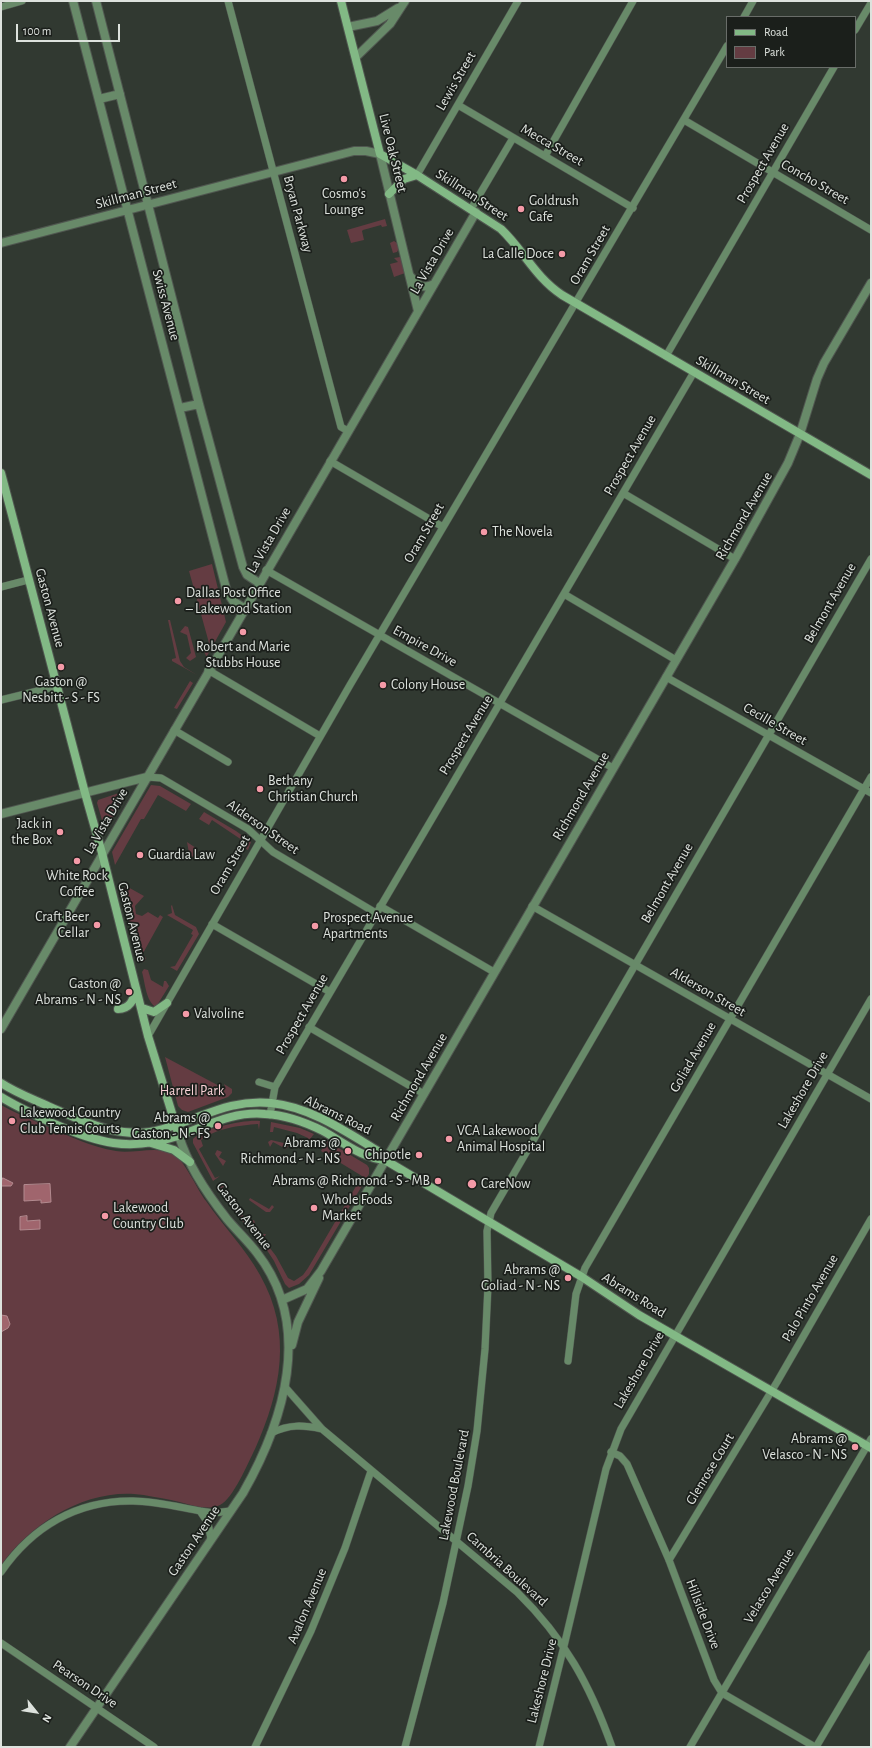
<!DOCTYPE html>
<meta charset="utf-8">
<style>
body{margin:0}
#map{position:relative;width:872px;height:1748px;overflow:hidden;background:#313931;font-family:"Alegreya Sans",sans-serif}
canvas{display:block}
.frame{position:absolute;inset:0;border:2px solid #dde2dd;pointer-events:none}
.legend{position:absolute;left:726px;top:16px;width:130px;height:52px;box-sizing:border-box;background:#1b1f1b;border:1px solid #696d69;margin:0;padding:5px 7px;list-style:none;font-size:12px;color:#dde2dd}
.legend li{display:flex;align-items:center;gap:8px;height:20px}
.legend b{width:20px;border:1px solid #696d69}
.north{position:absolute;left:16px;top:1692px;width:40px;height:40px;-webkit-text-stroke:3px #1b1f1b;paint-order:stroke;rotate:120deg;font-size:11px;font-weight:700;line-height:16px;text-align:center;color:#dde2dd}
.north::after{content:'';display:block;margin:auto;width:14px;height:18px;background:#dde2dd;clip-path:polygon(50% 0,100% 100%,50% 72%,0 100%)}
.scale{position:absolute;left:16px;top:24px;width:104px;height:18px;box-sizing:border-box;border:2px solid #dde2dd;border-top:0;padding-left:5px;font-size:12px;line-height:14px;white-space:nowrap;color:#dde2dd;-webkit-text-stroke:3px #1b1f1b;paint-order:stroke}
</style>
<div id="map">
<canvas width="872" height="1748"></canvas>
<div class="frame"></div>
<ul class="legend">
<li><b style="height:5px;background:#82b985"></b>Road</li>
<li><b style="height:11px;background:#643c42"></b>Park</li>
</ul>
<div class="north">N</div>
<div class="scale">100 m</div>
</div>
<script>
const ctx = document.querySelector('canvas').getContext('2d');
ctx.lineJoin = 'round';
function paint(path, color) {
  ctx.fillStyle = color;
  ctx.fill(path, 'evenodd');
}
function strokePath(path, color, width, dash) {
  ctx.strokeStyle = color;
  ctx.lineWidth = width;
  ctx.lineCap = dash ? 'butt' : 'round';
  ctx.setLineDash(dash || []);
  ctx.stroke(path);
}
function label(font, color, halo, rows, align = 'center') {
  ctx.font = font + ' "Alegreya Sans",sans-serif';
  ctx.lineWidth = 3.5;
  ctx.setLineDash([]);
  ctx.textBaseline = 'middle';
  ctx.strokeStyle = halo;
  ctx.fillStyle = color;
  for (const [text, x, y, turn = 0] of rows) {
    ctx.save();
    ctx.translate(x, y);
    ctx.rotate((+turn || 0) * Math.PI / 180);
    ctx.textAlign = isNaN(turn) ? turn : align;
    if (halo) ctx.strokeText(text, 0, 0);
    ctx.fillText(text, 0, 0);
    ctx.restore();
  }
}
paint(new Path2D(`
 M385 219 387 226 382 227 381 225 363 230 362 231 364 240 351 243 347 230Z
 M394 241 397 243 399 248 397 252 393 253 390 243Z
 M400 257 402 258 405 273 394 277 390 264 398 262 394 258Z
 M212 564 226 622 207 656H206L203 649 209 643 189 571Z
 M168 620H170L180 661 184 667 197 675 172 661V659L176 658Z
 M185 626 188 627 196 657 190 661 186 658 191 653 187 635 180 632Z
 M190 681 193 683 177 709 174 708Z
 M151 785 160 786 191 804 186 811 158 795 144 819H141L115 865 112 852Z
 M122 792 124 794 125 797 108 825 104 827 97 803 98 800Z
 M204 812 236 831 251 842 248 850 246 849 248 844 212 820 209 825 199 819Z
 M187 842 196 848 193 852 198 855 195 859 189 853Z
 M126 886 144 896 135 906 136 914 142 916 148 912 158 918 160 915 163 917 142 955 146 958 144 962 138 960 122 892Z
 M172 905 175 915 196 927 199 934 177 971 170 967 175 966 193 935 191 934 193 930 167 915 172 913 171 906Z
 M144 969 148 970 151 980 163 987 164 981H166L169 986 156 1007C146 1002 145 982 142 972Z
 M165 1057 223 1088 225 1087 224 1084 232 1089V1093L228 1097 188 1112 182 1110 178 1106Z
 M1 1105C15 1113 31 1119 46 1126 69 1136 91 1147 116 1151 134 1154 157 1145 173 1154 184 1159 198 1191 206 1201 223 1226 245 1248 260 1275 293 1333 281 1391 255 1449 248 1463 233 1499 220 1505 206 1512 186 1503 171 1500 159 1498 147 1495 134 1494 82 1491 31 1524 1 1565Z
 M260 1121 259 1130 258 1124C240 1125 215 1129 201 1140L203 1146 199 1149 215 1178 220 1176 213 1181 193 1143V1139C203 1128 246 1119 260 1121Z
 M271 1122 300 1128 314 1134 306 1144 308 1138 297 1133 274 1127 273 1132H270Z
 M271 1140 288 1144 289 1145 286 1149 273 1142 270 1147 268 1142Z
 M327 1141 367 1165 369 1168V1174L309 1275 299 1284 289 1288 285 1284 274 1261 259 1238 264 1234H266L263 1239 276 1256 288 1278 294 1281 303 1275 308 1268 362 1176 321 1151Z
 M217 1150 222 1152 219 1157 226 1161 223 1166 215 1154Z
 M224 1184 226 1185 222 1188 248 1222 254 1220 255 1223 249 1227H247L218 1189Z
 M250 1198 269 1209 272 1205 274 1207 270 1212H266L249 1200Z`), '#643c42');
const water = new Path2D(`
 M3 1178 13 1183 11 1186H1Z
 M50 1184 51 1202 41 1203V1200L24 1201V1185Z
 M27 1216V1221L40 1220V1229L20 1230V1217Z
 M1 1315 7 1316 10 1324 8 1328 1 1332Z`);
paint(water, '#a0656d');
strokePath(water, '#b28a8f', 1);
const minor = new Path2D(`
 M228 1 341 427 348 431
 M1 7 22 1
 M744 17 753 1
 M855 30 871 3
 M458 105 633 208
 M684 120 871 230
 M545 156 633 1
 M417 175 518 1
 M471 209 513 138
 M666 356 834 67
 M330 461 443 527
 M623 493 735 559
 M266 570 613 768
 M1 587 28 580
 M564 594 676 660
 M208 670 320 736
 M666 677 871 793
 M1 700 58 686
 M174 730 228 762
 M147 777 161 778 248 829 273 852 376 913
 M380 906 494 972
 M532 906 871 1099
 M212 924 330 992
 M309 1027 424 1094
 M148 1036 350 685 727 46
 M259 1082 275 1087
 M270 1115 275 1087 294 1054 694 372
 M568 1361 576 1294 585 1268 871 777
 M285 1387 322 1429
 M271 1433C290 1424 303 1425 322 1429L517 1592C565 1639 590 1685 612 1747
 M611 1452 620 1456 627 1464 669 1560 714 1680 722 1693 815 1747
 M211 1539 208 1523 200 1511 214 1513 230 1511
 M669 1560 777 1382 871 1219
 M1 1572C32 1527 77 1500 133 1501 155 1501 178 1507 200 1511
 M1 1643 154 1747
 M255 1747 311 1631 345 1548 371 1471
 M405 1747 443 1603 468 1486 477 1431 485 1349 488 1286 487 1231 491 1213 871 559
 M539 1747 564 1646 606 1469 621 1429 871 999
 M690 1747 871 1439
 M816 1747 871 1654`);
const tertiary = new Path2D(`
 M73 1 227 592 233 601 244 608
 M96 1 199 404 243 567 247 575 259 583
 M348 27 377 21 398 8
 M356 57 390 24 405 1
 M99 99 120 94
 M1 243 354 151H366L380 154 418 311
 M410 276C418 285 422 290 434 284
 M180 408 199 404
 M1 814 147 777
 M1 1029 476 212
 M282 1300 307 1289 321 1271 735 559 788 463 800 434 817 379 824 363 871 283
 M292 1345 298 1322 319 1278
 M70 1747 243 1493C284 1421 314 1326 257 1253 248 1241 237 1231 227 1219 208 1195 188 1166 179 1136`);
const secondary = new Path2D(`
 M341 1 380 154 417 175 501 229C524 251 535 277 562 295L871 475
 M389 194 404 179 417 175
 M1 473 85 793 102 853 148 1036 179 1136
 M142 1008 154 1012 167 1003
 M118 1009C130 1009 133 1000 136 991
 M1 1083C16 1093 33 1099 50 1107 87 1123 123 1141 163 1129 202 1118 229 1099 271 1103 310 1107 345 1131 378 1151L385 1160 582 1277 639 1315 871 1448
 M1 1097C17 1107 35 1115 52 1123 98 1143 128 1152 178 1136 207 1126 233 1111 265 1114 285 1115 305 1122 323 1131 343 1142 362 1158 385 1160
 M151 1143 174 1150 190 1162`);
strokePath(minor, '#505750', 8);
strokePath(tertiary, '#505750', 10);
strokePath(secondary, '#505750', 10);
strokePath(minor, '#688a69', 7);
strokePath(tertiary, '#688a69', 8);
strokePath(secondary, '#82b985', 8);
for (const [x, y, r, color] of [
 [344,179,4,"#f49aa7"],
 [521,209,4,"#f49aa7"],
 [562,254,4,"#f49aa7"],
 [484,532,4,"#f49aa7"],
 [178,601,4,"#f49aa7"],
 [243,632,4,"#f49aa7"],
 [61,667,4,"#f49aa7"],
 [383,685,4,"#f49aa7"],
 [260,789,4,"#f49aa7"],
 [60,832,4,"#f49aa7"],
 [140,855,4,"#f49aa7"],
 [77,861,4,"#f49aa7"],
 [97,925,4,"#f49aa7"],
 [315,926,4,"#f49aa7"],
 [129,992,4,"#f49aa7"],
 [186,1014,4,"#f49aa7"],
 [12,1121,4,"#f49aa7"],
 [218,1126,4,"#f49aa7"],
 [449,1139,4,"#f49aa7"],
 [348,1151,4,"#f49aa7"],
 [419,1155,4,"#f49aa7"],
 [438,1181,4,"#f49aa7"],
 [472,1184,5,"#f49aa7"],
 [314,1208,4,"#f49aa7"],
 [105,1216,4,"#f49aa7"],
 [568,1278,4,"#f49aa7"],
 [855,1447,4,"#f49aa7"]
]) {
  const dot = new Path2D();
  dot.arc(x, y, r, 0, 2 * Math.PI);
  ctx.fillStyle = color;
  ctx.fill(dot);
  strokePath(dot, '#1b1f1b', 1.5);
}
label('14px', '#dde2dd', '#1b1f1b', [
 ["Lewis Street",456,81,-60],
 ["Mecca Street",552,145,30],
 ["Live Oak Street",393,153,76],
 ["Prospect Avenue",763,163,-60],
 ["Concho Street",815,182,30],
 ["Skillman Street",136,194,-15],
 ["Skillman Street",472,195,33],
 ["Bryan Parkway",298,214,75],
 ["Oram Street",590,255,-60],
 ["La Vista Drive",432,261,-60],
 ["Swiss Avenue",166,305,75],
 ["Skillman Street",733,380,30],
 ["Prospect Avenue",630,455,-60],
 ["Richmond Avenue",744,516,-60],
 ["Oram Street",424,533,-60],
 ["La Vista Drive",269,540,-60],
 ["Belmont Avenue",830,603,-60],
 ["Gaston Avenue",50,608,75],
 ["Empire Drive",425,646,29],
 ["Cecille Street",775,724,30],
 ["Prospect Avenue",466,735,-59],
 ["Richmond Avenue",581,796,-60],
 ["La Vista Drive",106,821,-60],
 ["Alderson Street",263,827,35],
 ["Oram Street",230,865,-60],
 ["Belmont Avenue",667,883,-60],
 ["Gaston Avenue",132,922,76],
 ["Alderson Street",708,992,30],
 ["Prospect Avenue",302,1014,-60],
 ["Goliad Avenue",693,1057,-60],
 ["Richmond Avenue",419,1077,-60],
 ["Lakeshore Drive",803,1090,-60],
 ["Abrams Road",338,1115,26],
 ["Gaston Avenue",244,1216,52],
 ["Abrams Road",634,1295,32],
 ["Palo Pinto Avenue",810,1298,-60],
 ["Lakeshore Drive",639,1370,-60],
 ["Glenrose Court",710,1469,-59],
 ["Lakewood Boulevard",454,1485,-79],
 ["Gaston Avenue",194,1541,-56],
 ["Cambria Boulevard",507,1569,42],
 ["Velasco Avenue",769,1586,-59],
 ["Avalon Avenue",307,1606,-67],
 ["Hillside Drive",703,1614,69],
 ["Lakeshore Drive",542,1681,-76],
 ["Pearson Drive",85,1684,34]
]);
label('14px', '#dde2dd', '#1b1f1b', [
 ["Cosmo's",344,194,"center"],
 ["Lounge",344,210,"center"],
 ["Goldrush",529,201],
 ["Cafe",529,217],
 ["La Calle Doce",554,254,"right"],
 ["The Novela",492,532],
 ["Dallas Post Office",186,593],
 ["– Lakewood Station",186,609],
 ["Robert and Marie",243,647,"center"],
 ["Stubbs House",243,663,"center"],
 ["Gaston @",61,682,"center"],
 ["Nesbitt - S - FS",61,698,"center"],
 ["Colony House",391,685],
 ["Bethany",268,781],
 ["Christian Church",268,797],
 ["Jack in",52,824,"right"],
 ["the Box",52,840,"right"],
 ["Guardia Law",148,855],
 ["White Rock",77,876,"center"],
 ["Coffee",77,892,"center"],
 ["Craft Beer",89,917,"right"],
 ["Cellar",89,933,"right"],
 ["Prospect Avenue",323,918],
 ["Apartments",323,934],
 ["Gaston @",121,984,"right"],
 ["Abrams - N - NS",121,1000,"right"],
 ["Valvoline",194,1014],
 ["Lakewood Country",20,1113],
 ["Club Tennis Courts",20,1129],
 ["Abrams @",210,1118,"right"],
 ["Gaston - N - FS",210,1134,"right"],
 ["VCA Lakewood",457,1131],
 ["Animal Hospital",457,1147],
 ["Abrams @",340,1143,"right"],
 ["Richmond - N - NS",340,1159,"right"],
 ["Chipotle",411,1155,"right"],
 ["Abrams @ Richmond - S - MB",430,1181,"right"],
 ["CareNow",481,1184],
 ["Whole Foods",322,1200],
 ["Market",322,1216],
 ["Lakewood",113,1208],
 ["Country Club",113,1224],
 ["Abrams @",560,1270,"right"],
 ["Goliad - N - NS",560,1286,"right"],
 ["Abrams @",847,1439,"right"],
 ["Velasco - N - NS",847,1455,"right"]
], 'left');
label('14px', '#f8d1d6', '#1b1f1b', [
 ["Harrell Park",192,1091]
]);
</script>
